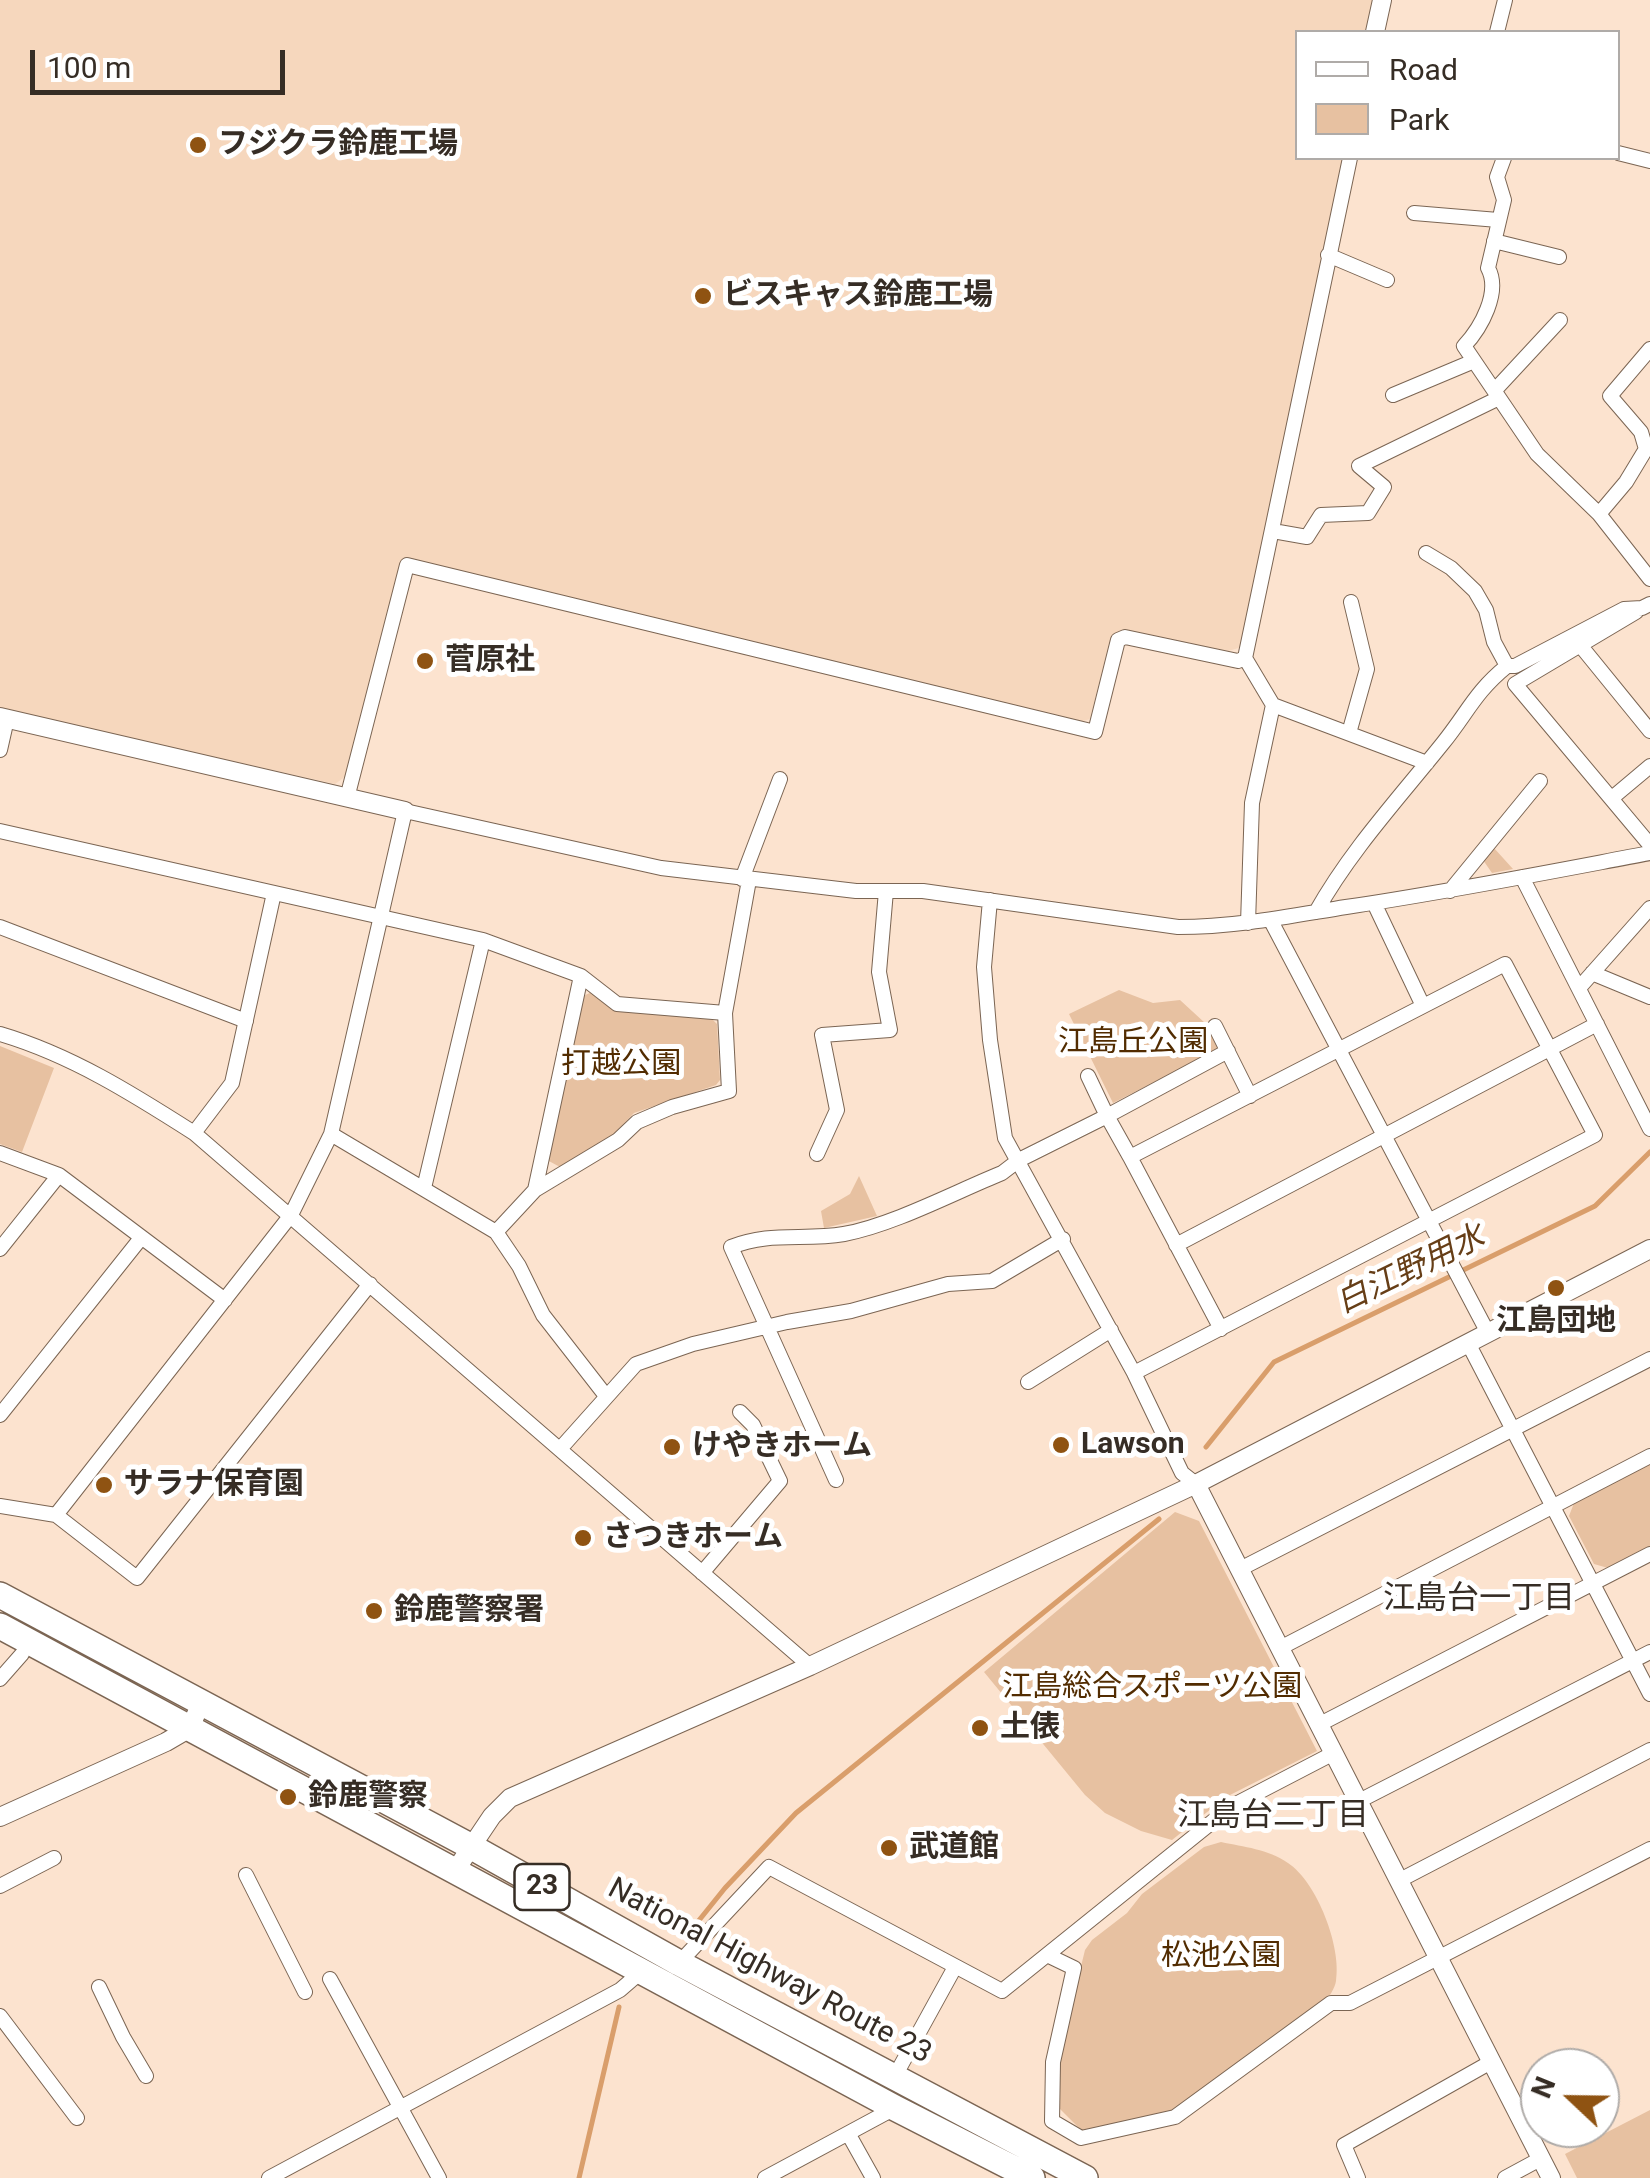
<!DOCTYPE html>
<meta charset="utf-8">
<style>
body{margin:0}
#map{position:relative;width:1650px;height:2178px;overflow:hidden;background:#fce3cf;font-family:Roboto,sans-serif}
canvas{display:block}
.legend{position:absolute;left:1295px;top:30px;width:325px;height:130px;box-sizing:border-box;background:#fff;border:2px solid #afaba8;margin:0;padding:12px 18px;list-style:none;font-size:30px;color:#362d25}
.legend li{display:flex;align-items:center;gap:20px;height:50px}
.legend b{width:50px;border:2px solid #afaba8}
.north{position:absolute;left:1520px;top:2048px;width:100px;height:100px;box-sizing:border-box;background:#fff;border:2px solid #afaba8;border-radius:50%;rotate:292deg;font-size:28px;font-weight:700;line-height:40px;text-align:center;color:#362d25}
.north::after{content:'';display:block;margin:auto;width:35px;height:45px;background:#8f5312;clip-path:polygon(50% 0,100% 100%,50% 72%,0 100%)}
.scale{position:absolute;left:30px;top:50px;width:255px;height:45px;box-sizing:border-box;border:5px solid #362d25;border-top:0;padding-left:12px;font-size:30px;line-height:35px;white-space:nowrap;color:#362d25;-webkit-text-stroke:8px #fff;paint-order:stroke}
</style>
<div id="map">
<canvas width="1650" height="2178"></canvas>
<ul class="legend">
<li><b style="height:12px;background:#fff"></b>Road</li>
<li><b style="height:28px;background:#e7c1a1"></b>Park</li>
</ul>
<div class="north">N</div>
<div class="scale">100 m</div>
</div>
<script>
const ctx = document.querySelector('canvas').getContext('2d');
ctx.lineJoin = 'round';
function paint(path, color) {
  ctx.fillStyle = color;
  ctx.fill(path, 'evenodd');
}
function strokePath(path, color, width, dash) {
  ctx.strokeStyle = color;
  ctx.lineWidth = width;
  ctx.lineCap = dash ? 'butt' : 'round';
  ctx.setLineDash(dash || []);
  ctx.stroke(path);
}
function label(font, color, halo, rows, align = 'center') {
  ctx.font = font + ' Roboto,"Noto Sans JP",sans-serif';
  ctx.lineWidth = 10;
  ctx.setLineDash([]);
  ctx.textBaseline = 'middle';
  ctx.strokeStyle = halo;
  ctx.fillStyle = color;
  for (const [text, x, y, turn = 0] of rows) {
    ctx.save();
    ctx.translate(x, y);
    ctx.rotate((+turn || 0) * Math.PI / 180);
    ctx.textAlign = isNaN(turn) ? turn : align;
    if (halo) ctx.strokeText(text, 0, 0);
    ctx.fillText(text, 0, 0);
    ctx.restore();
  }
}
paint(new Path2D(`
 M0 0H1375L1367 32H1298V158H1344L1242 647 1228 651 1117 632 1109 644 1090 719 1080 722 404 560 346 776 335 784 0 709Z`), '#f6d7bd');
paint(new Path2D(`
 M1494 848 1513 869 1492 873 1483 860Z
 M1119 990 1153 1003 1180 1000 1205 1023 1219 1049 1113 1103 1069 1014Z
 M592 992 618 1011 710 1017 717 1024 720 1080 716 1085 634 1113 612 1136 560 1167 547 1160 583 996Z
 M0 1046 54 1068 22 1152 0 1144Z
 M859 1176 877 1216 824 1228 821 1211 850 1194Z
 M1650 1464V1547L1608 1568 1594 1564 1569 1516 1574 1503Z
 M1175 1512 1199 1521 1317 1751 1226 1797 1172 1840 1141 1831 1105 1813 1085 1795 984 1672Z
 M1221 1842C1244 1847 1268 1849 1288 1863 1317 1882 1342 1947 1336 1981 1335 1988 1329 1996 1326 2002L1174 2112 1085 2131 1080 2129 1055 2104 1057 2064 1085 1950 1092 1940 1127 1913 1142 1894 1204 1847Z
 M1650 2110V2178H1577L1565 2154Z`), '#e7c1a1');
strokePath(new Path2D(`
 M1206 1447 1274 1362 1595 1206 1650 1152
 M688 1934 725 1888 796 1813 1159 1519
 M579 2178 619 2007`), '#d99e6b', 5);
const street = new Path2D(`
 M1497 32 1505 0
 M1618 153 1650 161
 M1504 158 1497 177 1504 200 1488 268C1501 292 1481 328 1464 346L1537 454 1599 514 1650 579
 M1414 213 1498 220
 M1494 241 1559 257
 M1328 255 1387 280
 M1495 390 1560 320
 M1393 395 1474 361
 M1599 514 1626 482 1646 449 1641 432 1610 396 1650 349
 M1273 531 1307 537 1321 515 1368 513 1384 487 1359 466 1499 398
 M1426 553 1451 568 1475 591 1486 610 1494 642 1507 666
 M1636 612 1515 684 1650 845
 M1580 645 1650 731
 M1273 705 1427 763
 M1349 733 1367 669 1351 602
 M0 750 7 719
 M347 798 407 565 1095 732 1118 640 1125 637 1238 661 1245 658
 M1612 798 1650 766
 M0 831 483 940 581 976 617 1004 725 1013
 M1522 877 1650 1129
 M742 879 780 779
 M1450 891 1540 781
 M990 900 984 967 990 1040 1005 1138 1134 1373 1182 1473 1196 1484
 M1374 903 1423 1006
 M1316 912C1350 851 1399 798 1443 743 1468 712 1475 692 1507 666H1515L1624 609 1642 608 1650 604
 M1271 921 1488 1333
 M1248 923 1252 803 1273 705 1245 658 1350 158
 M0 927 246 1021
 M1592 973 1650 997
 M1579 988 1650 908
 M1215 1026 1250 1096
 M0 1034C71 1055 133 1094 194 1133L810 1666
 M1088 1076 1107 1116 1228 1051
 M194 1133 232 1083 274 893
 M331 1134 496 1232 519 1266 543 1315 606 1396
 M0 1153 59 1175 225 1300
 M817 1154 837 1110 822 1035 890 1030 879 972 886 891
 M1130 1157 1221 1329
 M424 1188 483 940
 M535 1190 581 976
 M496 1232 535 1190 618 1140 637 1122 672 1107 729 1091 725 1013 749 880
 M1176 1245 1597 1024
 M0 1249 59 1175
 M1468 1343 1650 1694
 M1028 1382 1111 1330
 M0 1415 141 1238
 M560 1449 636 1364 693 1344 787 1322 851 1311 948 1284 992 1281 1063 1239
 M836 1480 731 1247C770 1231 804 1241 844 1234 893 1225 955 1192 1002 1173L1019 1160 1107 1116 1130 1157 1505 964 1595 1135 1134 1373
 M0 1506 56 1515 137 1578 370 1284
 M56 1515 291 1215 331 1134 405 811 661 868 856 891H923L1178 927C1236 927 1290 916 1346 907 1448 892 1549 872 1650 853
 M1240 1569 1650 1359
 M702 1573 780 1481 753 1425 740 1412
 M1280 1648 1650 1456
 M0 1679 22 1654
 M1320 1724 1650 1554
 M1359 1801 1650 1652
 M246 1875 305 1992
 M1400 1880 1650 1750
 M0 1886 54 1858
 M1047 1955 1074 1968 1053 2062 1052 2121 1081 2138 1175 2117 1331 2003H1350L1650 1849
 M679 1963 769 1867 1002 1991 1232 1806 1334 1753
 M330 1979 439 2178
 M99 1987 123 2037 146 2076
 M0 2016 77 2118
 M895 2076 955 1967
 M849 2135 873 2178
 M269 2178 620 1990 642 1971
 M765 2178 895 2108
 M1358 2178 1344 2145 1491 2062
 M1505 2178 1542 2158`);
const secondary = new Path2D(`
 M1375 32 1382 0
 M0 717 405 811
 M1196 1484 1551 2178
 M0 1817 166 1742 190 1728 201 1703
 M455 1871 492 1816 510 1798 810 1666 1196 1484 1650 1249`);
const highway = new Path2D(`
 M0 1595 470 1846 679 1963 1085 2178
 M0 1626 895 2108 1032 2178`);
strokePath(street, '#7b6553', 16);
strokePath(secondary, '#7b6553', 20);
strokePath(highway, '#7b6553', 28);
strokePath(street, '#fff', 14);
strokePath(secondary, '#fff', 18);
strokePath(highway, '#fff', 25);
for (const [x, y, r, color] of [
 [198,145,10,"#8f5312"],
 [703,296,10,"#8f5312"],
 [425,661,10,"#8f5312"],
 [1556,1288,10,"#8f5312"],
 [1061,1445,10,"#8f5312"],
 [672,1447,10,"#8f5312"],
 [104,1485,10,"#8f5312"],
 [583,1538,10,"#8f5312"],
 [374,1611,10,"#8f5312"],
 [980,1728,10,"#8f5312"],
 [288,1797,10,"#8f5312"],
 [889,1848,10,"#8f5312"]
]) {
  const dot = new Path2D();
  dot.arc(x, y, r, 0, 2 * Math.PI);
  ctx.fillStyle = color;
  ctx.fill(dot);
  strokePath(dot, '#fff', 4);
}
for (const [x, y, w] of [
 [542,1887,55]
]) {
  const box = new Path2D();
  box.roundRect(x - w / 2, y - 23, w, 46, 8);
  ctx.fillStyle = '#fff';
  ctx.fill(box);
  strokePath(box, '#362d25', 2.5);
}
label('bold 28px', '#362d25', null, [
 ["23",542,1887]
]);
label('bold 30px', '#362d25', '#fff', [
 ["フジクラ鈴鹿工場",218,145],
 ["ビスキャス鈴鹿工場",723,296],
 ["菅原社",445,661],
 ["江島団地",1556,1322,"center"],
 ["Lawson",1081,1445],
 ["けやきホーム",692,1447],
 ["サラナ保育園",124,1485],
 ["さつきホーム",603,1538],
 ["鈴鹿警察署",394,1611],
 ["土俵",1000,1728],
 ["鈴鹿警察",308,1797],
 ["武道館",909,1848]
], 'left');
label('30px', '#522c01', '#fff', [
 ["江島丘公園",1133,1043],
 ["打越公園",621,1065],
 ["江島総合スポーツ公園",1152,1688],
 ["松池公園",1221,1957]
]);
label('30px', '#362d25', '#fff', [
 ["National Highway Route 23",769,1972,28]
]);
label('italic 32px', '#663e17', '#fff', [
 ["白江野用水",1411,1271,-26]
]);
label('32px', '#362d25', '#fff', [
 ["江島台一丁目",1479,1600],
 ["江島台二丁目",1273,1817]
]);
</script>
